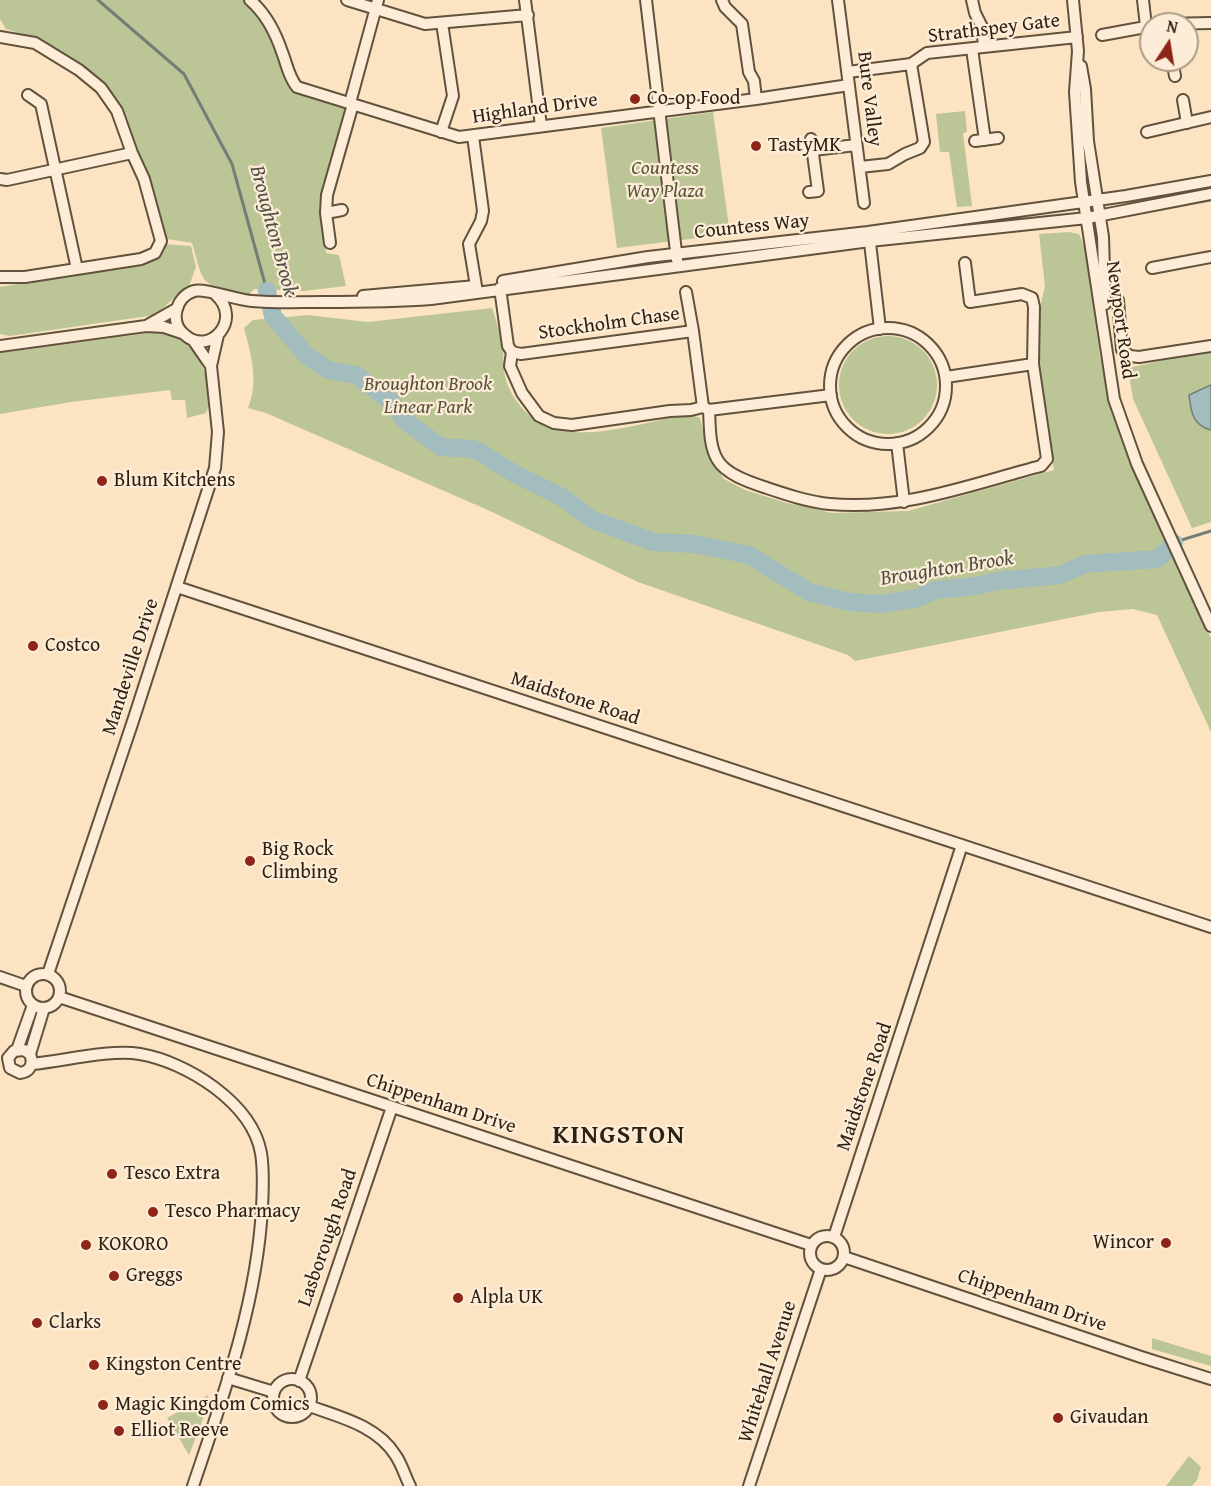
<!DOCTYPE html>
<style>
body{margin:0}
#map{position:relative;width:1211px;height:1486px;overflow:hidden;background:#fce4c3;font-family:"Gentium Book Plus",serif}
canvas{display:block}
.north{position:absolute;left:1139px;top:12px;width:60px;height:60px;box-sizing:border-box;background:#fdedd8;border:2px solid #aa9b88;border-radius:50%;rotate:12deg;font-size:16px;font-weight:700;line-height:24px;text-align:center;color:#2d2111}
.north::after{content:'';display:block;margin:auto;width:21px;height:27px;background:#8f2418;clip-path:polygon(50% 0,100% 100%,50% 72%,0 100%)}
</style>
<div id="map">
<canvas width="1211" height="1486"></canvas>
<div class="north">N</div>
</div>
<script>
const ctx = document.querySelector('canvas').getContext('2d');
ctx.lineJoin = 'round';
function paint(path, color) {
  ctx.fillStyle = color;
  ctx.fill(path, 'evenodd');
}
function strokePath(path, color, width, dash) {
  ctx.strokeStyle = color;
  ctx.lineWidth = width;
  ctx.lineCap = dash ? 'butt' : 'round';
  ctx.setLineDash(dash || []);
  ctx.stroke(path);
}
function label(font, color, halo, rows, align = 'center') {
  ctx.font = font + ' "Gentium Book Plus",serif';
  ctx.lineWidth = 4.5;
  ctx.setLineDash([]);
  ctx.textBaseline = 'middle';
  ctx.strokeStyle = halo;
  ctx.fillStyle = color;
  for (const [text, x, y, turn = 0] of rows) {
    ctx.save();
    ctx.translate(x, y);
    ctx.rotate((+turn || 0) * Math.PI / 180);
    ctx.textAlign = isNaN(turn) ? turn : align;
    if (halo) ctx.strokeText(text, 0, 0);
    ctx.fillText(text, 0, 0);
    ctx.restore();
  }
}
paint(new Path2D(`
 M0 0H244L267 30 284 76 289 74C297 90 328 102 345 107L321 193 326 253 339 255 346 286 304 291 254 289 249 294C236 292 214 291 204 279 199 272 195 252 192 243L161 238 120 109 37 39 6 29 0 19Z
 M965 111 967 132 963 133 972 206 957 207 949 152H940L936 114Z
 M713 112 730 234 617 248 601 128Z
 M1069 232 1079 234 1085 248 1100 357 1116 418 1141 487 1183 573 1211 638V732L1157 615 1133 609 1099 612 855 661 848 655 638 582 490 511 266 413 248 408C259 382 251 354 244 328L253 320 308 315 368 322 492 308C497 322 501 337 503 352 504 364 503 376 509 388 538 449 603 433 656 421 669 418 688 412 700 418L706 444 712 462 724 479 745 490 787 503 832 513 908 511 1054 470 1037 368 1040 307 1045 286 1039 234Z
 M164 244 191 246 196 267 189 286C176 294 167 306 155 315L10 336 0 334V287L145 261Z
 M156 332C162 333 170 334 175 336 199 347 218 390 206 413L187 418 185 400H172L170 390 71 402 0 414V353Z
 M839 385a49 49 0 1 1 98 0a49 49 0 1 1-98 0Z
 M1211 350V522L1192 528 1133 399 1128 368Z
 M1152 1338 1211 1356V1366L1152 1349Z
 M208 1395 206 1411 189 1455 167 1418Z
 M1189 1456 1201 1467 1197 1480 1192 1486H1166Z`), '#bcc595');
const water = new Path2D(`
 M1211 385V430C1192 425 1191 411 1189 395Z`);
paint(water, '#a3bcbe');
strokePath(water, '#747e79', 1.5);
strokePath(new Path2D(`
 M98 0 184 74 232 164 267 291
 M1175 542 1211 531`), '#747e79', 3);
strokePath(new Path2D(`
 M267 291 273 316 306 355 328 370 356 375 390 401 405 421 441 447 473 449 480 452 515 474 562 497 591 519 653 542 694 544 749 555 809 592 850 602 881 604 918 598 936 590 976 586 998 581 1061 575 1084 564 1158 559 1174 543`), '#a3bcbe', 18);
const minor = new Path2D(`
 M250 0C265 13 276 34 282 52 287 64 288 76 297 87L459 137 756 99 849 85
 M347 0 425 24 528 15
 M525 0 541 126
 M646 0 677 260
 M722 0 725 7 742 24 749 72 754 81 756 99
 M838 0 864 203
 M972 0 975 13 982 27 984 46
 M1073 0 1078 51 1075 92 1081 182 1114 399 1137 464 1211 626
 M1143 0 1146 26
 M1161 24 1211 23
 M1102 35 1151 26
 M0 37 35 43 79 70 101 88 117 111 132 153 144 179 161 241 155 253 141 259 25 277H0
 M972 49 985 140
 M1172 60 1175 76
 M1081 66 1085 89 1088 141 1103 237 1105 304
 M848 72 911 64 927 53 1077 37
 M28 95 41 104 77 269
 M1183 100 1187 123
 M350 103 378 0
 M441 132 453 96 442 23
 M1147 132 1211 117
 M473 136 483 211 481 221 469 244 477 292
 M975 141 998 138
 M813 150 856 145
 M860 167 888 164 905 154 920 148 924 142 911 64
 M0 179 7 180 132 153
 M809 192 818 191 811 139
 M326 213 342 210
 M869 234 880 329
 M330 243 326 213 327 195 353 104
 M1152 268 1211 257
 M503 281 648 257 868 232 1126 196 1211 181
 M500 288 508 346 512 352 521 354 693 331 703 407 709 410
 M686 292 693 331
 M216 295C243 319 210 357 185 335 169 323 175 297 194 291 205 288 237 300 252 301 275 303 298 302 321 302 358 302 394 302 431 299L870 241 1087 218 1211 194
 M363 296 476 286
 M1118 300 1122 350 1130 356 1139 357 1211 346
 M146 326 176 309
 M830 386a58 58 0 1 1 116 0a58 58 0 1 1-116 0Z
 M193 340 211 366
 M0 346 146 326 164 327 182 333
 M512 352 510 366 522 393 539 416 554 423 572 425 670 411 691 410 703 407
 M946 377 1033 364
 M709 410C710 426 709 445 717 459 725 474 749 482 764 487 785 494 808 502 830 504 903 511 972 484 1041 466L1047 459 1033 364 1034 307 1032 298 1022 294 970 302 965 263
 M709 410 831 395
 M897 443 904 502
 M177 587 1211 927
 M26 991a17 17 0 1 1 34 0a17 17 0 1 1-34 0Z
 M48 974 132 724 215 468 218 432 211 366 218 335
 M0 977 26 986
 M59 997 811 1245
 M17 1050 33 1005
 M30 1054 24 1050 14 1051 8 1058 10 1068 20 1073C30 1072 34 1064 30 1054L44 1008
 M32 1064C64 1061 109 1049 140 1054 187 1062 252 1103 261 1153 264 1171 263 1190 262 1208 257 1303 223 1397 193 1486
 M810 1253a17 17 0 1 1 34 0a17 17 0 1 1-34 0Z
 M834 1237 962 845
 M844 1257 1141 1357 1211 1379
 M228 1378 274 1392
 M273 1398a19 19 0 1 1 38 0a19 19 0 1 1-38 0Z
 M299 1381 392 1107
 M309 1406C340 1417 378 1426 396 1456 402 1465 405 1476 410 1486
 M749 1486 821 1269`);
strokePath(minor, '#61523e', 14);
strokePath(minor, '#fdedd8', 10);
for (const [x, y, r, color] of [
 [635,99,6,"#8f2418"],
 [756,146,6,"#8f2418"],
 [102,481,6,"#8f2418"],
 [33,646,6,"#8f2418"],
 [250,861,6,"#8f2418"],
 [112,1174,6,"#8f2418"],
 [153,1212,6,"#8f2418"],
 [1166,1243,6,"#8f2418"],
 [86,1245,6,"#8f2418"],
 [114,1276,6,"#8f2418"],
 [458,1298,6,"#8f2418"],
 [37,1323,6,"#8f2418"],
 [94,1365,6,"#8f2418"],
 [103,1405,6,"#8f2418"],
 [1058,1418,6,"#8f2418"],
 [119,1431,6,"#8f2418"]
]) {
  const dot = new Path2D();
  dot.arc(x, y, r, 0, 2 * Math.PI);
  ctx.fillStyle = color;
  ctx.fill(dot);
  strokePath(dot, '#fdedd8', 2);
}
label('20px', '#2d2111', '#fdedd8', [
 ["Strathspey Gate",994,29,-7],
 ["Bure Valley",869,99,83],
 ["Highland Drive",535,109,-8],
 ["Countess Way",752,227,-6],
 ["Newport Road",1120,320,82],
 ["Stockholm Chase",609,324,-8],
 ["Mandeville Drive",131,667,-72],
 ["Maidstone Road",575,699,18],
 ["Maidstone Road",865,1087,-71],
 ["Chippenham Drive",441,1104,18],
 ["Lasborough Road",328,1238,-71],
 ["Chippenham Drive",1032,1301,19],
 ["Whitehall Avenue",768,1372,-72]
]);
label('20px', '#2d2111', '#fdedd8', [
 ["Co-op Food",647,99],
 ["TastyMK",768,146],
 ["Blum Kitchens",114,481],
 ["Costco",45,646],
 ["Big Rock",262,850],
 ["Climbing",262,873],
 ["Tesco Extra",124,1174],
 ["Tesco Pharmacy",165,1212],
 ["Wincor",1154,1243,"right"],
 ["KOKORO",98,1245],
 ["Greggs",126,1276],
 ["Alpla UK",470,1298],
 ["Clarks",49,1323],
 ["Kingston Centre",106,1365],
 ["Magic Kingdom Comics",115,1405],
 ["Givaudan",1070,1418],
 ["Elliot Reeve",131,1431]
], 'left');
label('italic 20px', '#585239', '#fdedd8', [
 ["Countess",665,169],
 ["Way Plaza",665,192],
 ["Broughton Brook",428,385],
 ["Linear Park",428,408]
]);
label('italic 21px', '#505045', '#fdedd8', [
 ["Broughton Brook",273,231,75],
 ["Broughton Brook",947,569,-9]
]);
ctx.letterSpacing = '1.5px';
label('bold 26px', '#2d2111', '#fdedd8', [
 ["KINGSTON",619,1136]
]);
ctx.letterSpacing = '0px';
</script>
